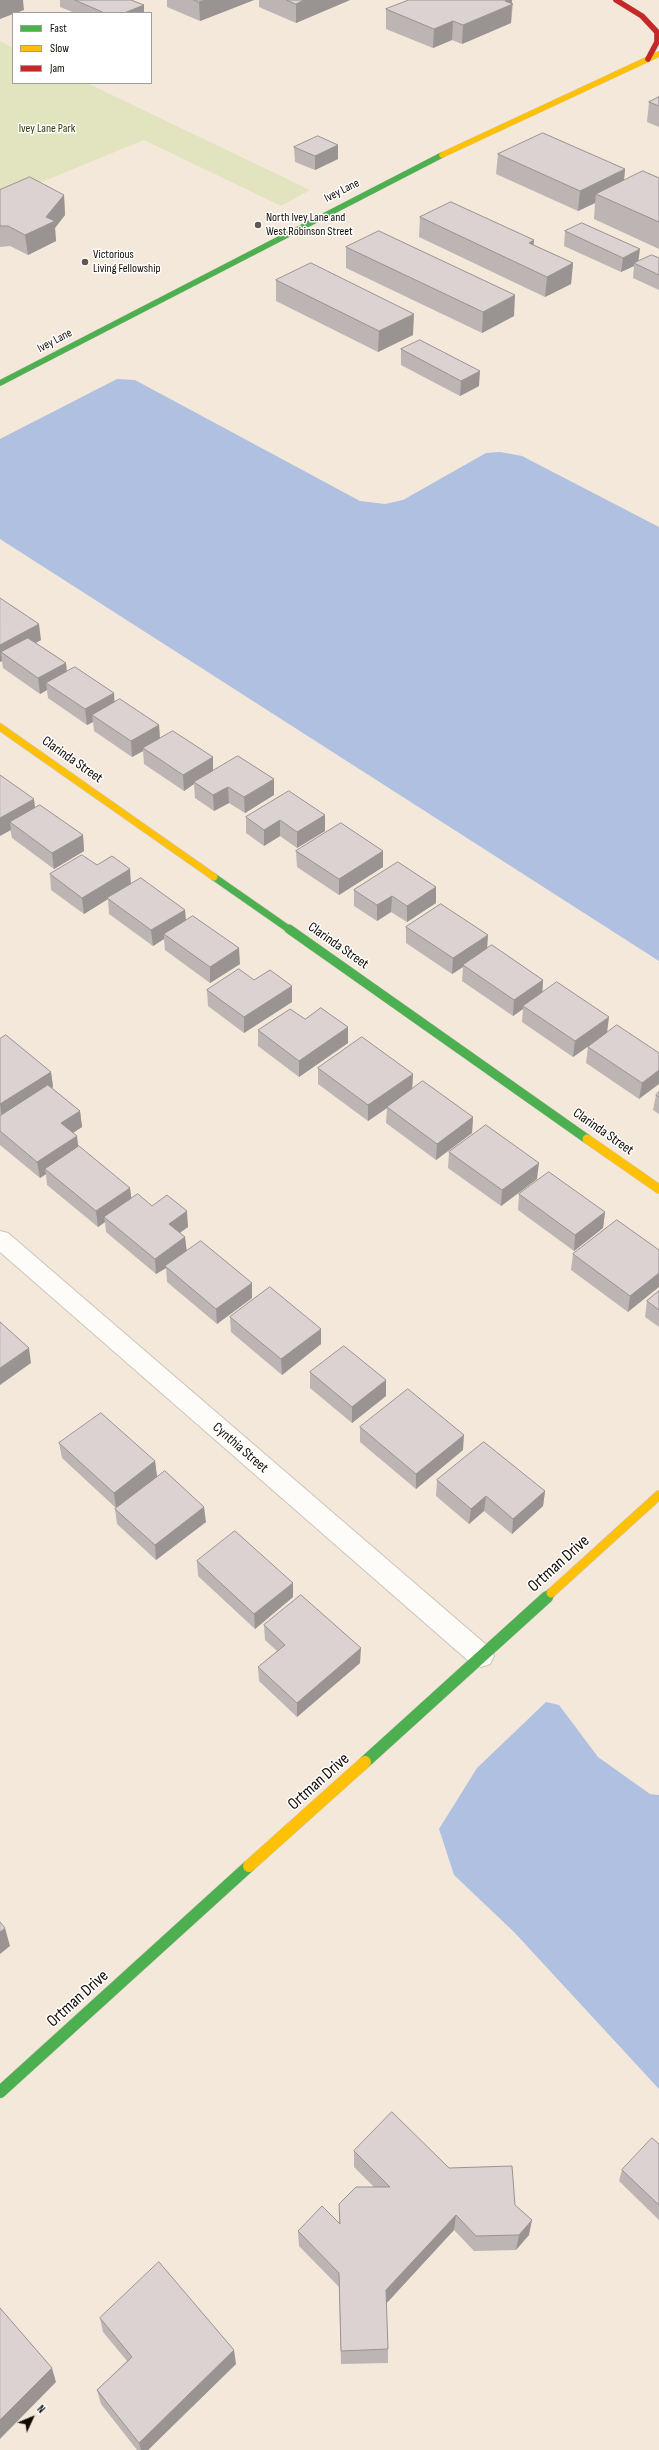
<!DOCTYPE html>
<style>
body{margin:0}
#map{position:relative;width:659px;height:2450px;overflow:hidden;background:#f4e8da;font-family:"Sofia Sans Condensed",sans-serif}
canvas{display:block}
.legend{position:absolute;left:12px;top:12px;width:140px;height:72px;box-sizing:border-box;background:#fff;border:1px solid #a09d9b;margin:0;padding:5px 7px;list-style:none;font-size:12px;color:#120b04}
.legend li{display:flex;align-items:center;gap:8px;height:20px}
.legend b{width:20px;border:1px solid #a09d9b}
.north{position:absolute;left:12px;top:2398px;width:40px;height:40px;-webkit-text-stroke:3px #fff;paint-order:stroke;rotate:46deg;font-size:11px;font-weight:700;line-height:16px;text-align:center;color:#120b04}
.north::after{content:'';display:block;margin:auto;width:14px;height:18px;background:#120b04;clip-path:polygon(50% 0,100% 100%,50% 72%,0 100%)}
</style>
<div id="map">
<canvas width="659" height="2450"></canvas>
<ul class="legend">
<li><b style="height:5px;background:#4caf50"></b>Fast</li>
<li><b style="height:5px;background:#ffc107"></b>Slow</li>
<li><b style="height:5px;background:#c62828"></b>Jam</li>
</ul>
<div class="north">N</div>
</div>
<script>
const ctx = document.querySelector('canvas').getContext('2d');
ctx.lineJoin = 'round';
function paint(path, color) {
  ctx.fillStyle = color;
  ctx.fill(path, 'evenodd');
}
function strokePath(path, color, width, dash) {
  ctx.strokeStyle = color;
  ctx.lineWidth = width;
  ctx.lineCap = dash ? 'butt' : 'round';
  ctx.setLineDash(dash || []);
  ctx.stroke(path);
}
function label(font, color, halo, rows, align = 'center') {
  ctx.font = font + ' "Sofia Sans Condensed",sans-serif';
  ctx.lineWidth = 3;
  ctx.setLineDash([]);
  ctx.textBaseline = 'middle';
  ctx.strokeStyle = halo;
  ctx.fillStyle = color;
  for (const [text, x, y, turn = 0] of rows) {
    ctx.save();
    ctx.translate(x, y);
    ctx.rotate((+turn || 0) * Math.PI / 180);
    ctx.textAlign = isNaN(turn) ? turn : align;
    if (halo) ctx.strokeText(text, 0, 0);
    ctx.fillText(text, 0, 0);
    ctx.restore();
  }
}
paint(new Path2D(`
 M0 41 13 48V83H87L310 190 281 206 144 140 0 199Z`), '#e1e4be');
paint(new Path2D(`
 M117 379 135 380 360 501 385 504 403 500 486 453 500 452 522 456 659 527V961L0 539V439Z
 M546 1702 559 1705 598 1757 650 1794 659 1795V2089L514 1932 454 1875 439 1829 477 1768Z`), '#afc0e0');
const street = new Path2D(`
 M0 1231 8 1233 490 1648 494 1656 490 1664 481 1667 472 1664 0 1252Z`);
const fastFar3 = new Path2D(`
 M0 383 442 155`);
const fastFar2 = new Path2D(`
 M214 877 290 930`);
const fastFar1 = new Path2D(`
 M289 929 587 1139
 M546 1598 551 1593`);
const fast = new Path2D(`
 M365 1762 547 1597
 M0 2092 249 1866`);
const slowFar3 = new Path2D(`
 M442 155 659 54`);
const slowFar2 = new Path2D(`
 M0 727 214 877`);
const slowFar1 = new Path2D(`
 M587 1139 659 1189
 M551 1593 659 1495`);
const slow = new Path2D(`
 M249 1866 365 1762`);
const jam = new Path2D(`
 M616 0 642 16 657 32V42L648 59`);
strokePath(street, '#cdc4b9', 2);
strokePath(fastFar3, '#cdc4b9', 6);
strokePath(fastFar2, '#cdc4b9', 8);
strokePath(fastFar1, '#cdc4b9', 10);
strokePath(fast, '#cdc4b9', 13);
strokePath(slowFar3, '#cdc4b9', 6);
strokePath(slowFar2, '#cdc4b9', 8);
strokePath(slowFar1, '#cdc4b9', 10);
strokePath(slow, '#cdc4b9', 13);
strokePath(jam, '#cdc4b9', 6);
paint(street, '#fdfcf9');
strokePath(fastFar3, '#4caf50', 5.5);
strokePath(fastFar2, '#4caf50', 7);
strokePath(fastFar1, '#4caf50', 9);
strokePath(fast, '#4caf50', 12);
strokePath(slowFar3, '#ffc107', 5.5);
strokePath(slowFar2, '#ffc107', 7);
strokePath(slowFar1, '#ffc107', 9);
strokePath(slow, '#ffc107', 12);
strokePath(jam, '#c62828', 5.5);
paint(new Path2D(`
 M60 0H131L144 5V13H75L60 7Z
 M167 0H254L200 21 167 7Z
 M259 0H350L296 23 259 7Z
 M513 4 511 23 462 44 452 40 433 48 386 29V9Z
 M659 97V127L647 122 649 102Z
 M338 145V159L315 170 295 162 294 147Z
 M498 154 625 169 624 181 659 178V249L594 219 595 203 578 211 496 174Z
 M0 190 64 195 65 215 55 228 56 241 28 255 10 246 0 247Z
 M420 217 534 245 573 263 571 284 545 297 419 237Z
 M565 231 639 261 659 258V290L633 278 634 266 621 272 564 246Z
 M346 247 514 316 482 333 346 268Z
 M276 280 413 335 378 352 276 301Z
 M401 349 479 386 460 396 401 365Z
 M0 599 41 640 36 643 66 663 67 671 115 702 159 725 160 739 213 771 274 795 245 813 229 803 214 811 195 798 194 784 184 791 144 764 143 751 132 757 94 731 93 722 87 725 48 698 47 690 40 694 3 668 2 661 0 662Z
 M0 775 35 808 83 835 84 851 54 869 12 838Z
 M325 815V831L297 848 280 836 264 846 246 833V817Z
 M296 851 383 867 339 895 297 867Z
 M97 865 131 884 185 910 186 920 240 964 210 983 165 950 164 939 153 946 109 914 108 899 84 914 51 890 50 874Z
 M436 887V903L407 922 391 912 377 921 354 906V890Z
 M406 927 487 949 543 980 542 993 607 1033 573 1057 522 1022 523 1009 513 1016 462 981 463 967 452 974 406 943Z
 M254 980 292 1002 244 1033 208 1006 207 990Z
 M305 1019 348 1043 299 1077 258 1046V1030Z
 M0 1039 51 1072 53 1087 52 1088 80 1111 82 1127 73 1133 78 1147 130 1188 131 1198 152 1206 188 1227 180 1233 185 1237 186 1251 252 1283V1298L217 1324 167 1282 166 1268 156 1274 106 1232 105 1222 98 1227 47 1185 46 1174 40 1178 0 1145Z
 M588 1047 659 1053 639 1099 586 1063Z
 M318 1068 413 1074 412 1089 473 1117 472 1133 436 1160 386 1123 387 1108 368 1121 318 1084Z
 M659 1092V1114L653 1110 656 1095Z
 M449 1152 537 1179 501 1206 448 1168Z
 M519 1194 605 1212 603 1228 574 1251 518 1210Z
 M659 1250 628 1312 571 1270 573 1254Z
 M659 1291V1327L645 1317 647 1301Z
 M230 1317 321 1344 282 1375 231 1332Z
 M310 1372 386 1396 352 1423 310 1388Z
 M360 1427 463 1450 416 1489 360 1442Z
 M59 1443 155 1461 157 1477 116 1508 62 1458Z
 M437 1480 545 1491 543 1506 512 1534 484 1511 469 1524 436 1496Z
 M115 1509 206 1522 156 1560 117 1524Z
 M197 1561 293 1583V1597L255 1629 198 1576Z
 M264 1625 360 1663 297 1717 259 1681 258 1667 277 1651 265 1640Z
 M659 2144V2220L619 2181 622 2170Z
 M354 2151 449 2168 515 2205 529 2235 516 2250 474 2251 454 2230 386 2303 388 2349V2363L341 2364 339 2287 299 2246 298 2231 339 2223V2204L374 2187 354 2167Z
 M100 2318 236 2364 148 2450H137L101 2404 97 2390 127 2361 103 2332Z`), '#bcb5b4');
paint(new Path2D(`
 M0 0H23L24 10 16 13H13V14L0 19Z
 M205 0H254L200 21 199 2Z
 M304 0H350L296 23V4Z
 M508 0H512L511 23 462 44 463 25Z
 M144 5V13H124Z
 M453 21 452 40 433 48 434 29Z
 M338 145V159L315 170V156Z
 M625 169 623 189 596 194 595 203 578 211 580 191Z
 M64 195 65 215 55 228 56 241 28 255 25 235 46 217Z
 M534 240 533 261 529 243Z
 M640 249 638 264 634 263V266L621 272 623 258Z
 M573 263 571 284 545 297 547 277Z
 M515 295 514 316 482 333 483 312Z
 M414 314 413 335 378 352 379 331Z
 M480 371 479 386 460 396 461 381Z
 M39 624 41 640 9 657 1 652 2 661 0 662V645Z
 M66 663 67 679 46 683 47 690 40 694 38 678Z
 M114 693 115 709 92 715 93 722 87 725 85 709Z
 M159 725 160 741 143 748V751L132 757 131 741Z
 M213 757V773L194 782V784L184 791 183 775Z
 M274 779V795L245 813 244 797Z
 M228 787 229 803 214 811 213 795Z
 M34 799 36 815 10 822 11 830 0 836V818Z
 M325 815V831L297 848V832Z
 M280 820V836L264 846V830Z
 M83 835 84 851 54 869 52 853Z
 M383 851V867L339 895V879Z
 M130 869 131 885 107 898 108 899 84 914 82 898Z
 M436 887V903L407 922V906Z
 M392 896 391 912 377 921V905Z
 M185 910 186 926 164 934V939L153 946 151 930Z
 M488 935 487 951 463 965V967L452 974 453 958Z
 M239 948 240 964 210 983V967Z
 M543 980 542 996 523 1006V1009L513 1016 514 1000Z
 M292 986V1002L244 1033V1017Z
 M609 1017 607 1033 573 1057 575 1041Z
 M348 1027V1043L299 1077V1061Z
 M659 1070V1084L639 1099 642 1083Z
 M51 1072 53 1087 2 1120 0 1104Z
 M413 1074 412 1090 387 1107V1108L368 1121V1105Z
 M80 1111 82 1127 63 1139 61 1123Z
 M473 1117 472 1133 436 1160 437 1144Z
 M77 1136 79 1152 45 1169 46 1174 40 1178 37 1162Z
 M539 1163 537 1179 501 1206 502 1190Z
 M130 1188 132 1204 104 1217 105 1222 98 1227 96 1211Z
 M187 1211 188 1227 170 1239 169 1224Z
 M605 1212 603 1228 574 1251 575 1235Z
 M185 1237 187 1253 165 1266 166 1268 156 1274 155 1259Z
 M659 1273V1287L628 1312 630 1296Z
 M252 1283V1298L217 1324 216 1309Z
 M321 1329V1344L282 1375 281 1359Z
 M29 1348 31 1363 0 1385V1368Z
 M386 1380V1396L352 1423V1407Z
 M464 1435 463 1450 416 1489V1474Z
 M155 1461 157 1477 116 1508 114 1493Z
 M545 1491 543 1506 512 1534 513 1519Z
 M486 1496 484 1511 469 1524 471 1509Z
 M204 1507 206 1522 156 1560 155 1545Z
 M293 1583V1597L255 1629 254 1614Z
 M361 1648 360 1663 297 1717V1703Z
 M5 1928 10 1946 0 1954V1932Z
 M456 2215 454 2230 385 2305 386 2290Z
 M532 2220 529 2235 516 2250 519 2235Z
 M234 2350 236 2364 148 2450H141L139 2443Z
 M52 2368 56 2382 0 2439V2420Z`), '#999392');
const building = new Path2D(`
 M75 0H131L144 5 124 13H105Z
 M194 0H205L199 2Z
 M287 0H304L296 4Z
 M409 0H508L505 1 513 4 463 25 453 21 434 29 386 9Z
 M659 97V106L649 102Z
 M543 133 625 169 580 191 498 154Z
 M318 136 338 145 315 156 294 147Z
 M643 171 659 178V222L596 194Z
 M30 177 64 195 46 217 55 221 25 235 8 226H0V190Z
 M451 202 534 240 529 243 573 263 547 277 420 217Z
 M582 223 640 249 623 258 565 231Z
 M379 231 515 295 483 312 346 247Z
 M652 255 659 258V275L634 263Z
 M311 263 414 314 379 331 276 280Z
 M420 340 480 371 461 381 401 349Z
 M0 598 39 624 0 645Z
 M28 638 66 663 38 678 1 652Z
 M75 667 114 693 85 709 46 683Z
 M120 699 159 725 131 741 92 715Z
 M173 731 213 757 183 775 143 748Z
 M238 756 274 779 244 797 228 787 213 795 194 782Z
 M0 775 34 799 0 818Z
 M289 791 325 815 297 832 280 820 264 830 246 817Z
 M40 805 83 835 52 853 10 822Z
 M341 823 383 851 339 879 296 851Z
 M82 855 97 865 112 856 130 869 82 898 50 874Z
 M398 862 436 887 407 906 392 896 377 905 354 890Z
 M141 878 185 910 151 930 107 898Z
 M441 904 488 935 453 958 406 927Z
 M193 916 239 948 210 967 164 934Z
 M492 945 543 980 514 1000 463 965Z
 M239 969 254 980 270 970 292 986 244 1017 207 990Z
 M557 982 609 1017 575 1041 523 1006Z
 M321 1008 348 1027 299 1061 258 1030 290 1009 305 1019Z
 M617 1025 659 1053V1070L642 1083 588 1047Z
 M6 1035 51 1072 0 1104V1039Z
 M362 1037 413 1074 368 1105 318 1068Z
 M423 1081 473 1117 437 1144 387 1107Z
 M48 1085 80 1111 61 1123 77 1136 37 1162 0 1131V1116Z
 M659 1092V1097L656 1095Z
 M486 1125 539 1163 502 1190 449 1152Z
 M79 1146 130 1188 96 1211 45 1169Z
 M549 1172 605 1212 575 1235 519 1194Z
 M138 1194 152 1206 167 1195 187 1211 169 1224 185 1237 155 1259 104 1217Z
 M617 1220 659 1250V1273L630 1296 573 1254Z
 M201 1241 252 1283 216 1309 165 1266Z
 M270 1287 321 1329 281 1359 230 1317Z
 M659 1291V1310L647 1301Z
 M0 1322 29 1348 0 1368Z
 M344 1346 386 1380 352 1407 310 1372Z
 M408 1389 464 1435 416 1474 360 1427Z
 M101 1413 155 1461 114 1493 59 1443Z
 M484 1442 545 1491 513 1519 486 1496 471 1509 437 1480Z
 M165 1471 204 1507 155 1545 115 1509Z
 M235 1531 293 1583 254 1614 197 1561Z
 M301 1595 361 1648 297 1703 258 1667 285 1645 264 1625Z
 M0 1922 5 1928 0 1932Z
 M392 2112 449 2168 512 2166 515 2205 532 2220 519 2235 476 2236 456 2215 386 2290 388 2349 341 2351 339 2273 298 2231 322 2206 340 2224 339 2204 356 2187H390L354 2151Z
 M652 2138 659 2144V2205L622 2170Z
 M159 2262 234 2350 139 2443 97 2390 132 2357 100 2318Z
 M0 2308 52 2368 0 2420Z`);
paint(building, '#dbd2d1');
strokePath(building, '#999392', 1);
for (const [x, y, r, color] of [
 [258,225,4,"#61584f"],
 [85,262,4,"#61584f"]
]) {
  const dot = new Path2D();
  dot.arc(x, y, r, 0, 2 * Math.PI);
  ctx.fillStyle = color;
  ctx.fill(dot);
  strokePath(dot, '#fff', 1.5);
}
label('12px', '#313a0b', '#fff', [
 ["Ivey Lane Park",47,129]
]);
label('12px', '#120b04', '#fff', [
 ["Ivey Lane",342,191,-27],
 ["Ivey Lane",55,341,-28]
]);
label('12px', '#120b04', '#fff', [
 ["North Ivey Lane and",266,218],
 ["West Robinson Street",266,232],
 ["Victorious",93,255],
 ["Living Fellowship",93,269]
], 'left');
label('14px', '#120b04', '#fff', [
 ["Clarinda Street",72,760,35],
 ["Clarinda Street",338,946,35],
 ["Clarinda Street",603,1132,35],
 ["Cynthia Street",240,1448,41]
]);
label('17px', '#120b04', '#fff', [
 ["Ortman Drive",559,1564,-42],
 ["Ortman Drive",319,1782,-42],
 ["Ortman Drive",78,1999,-42]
]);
</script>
